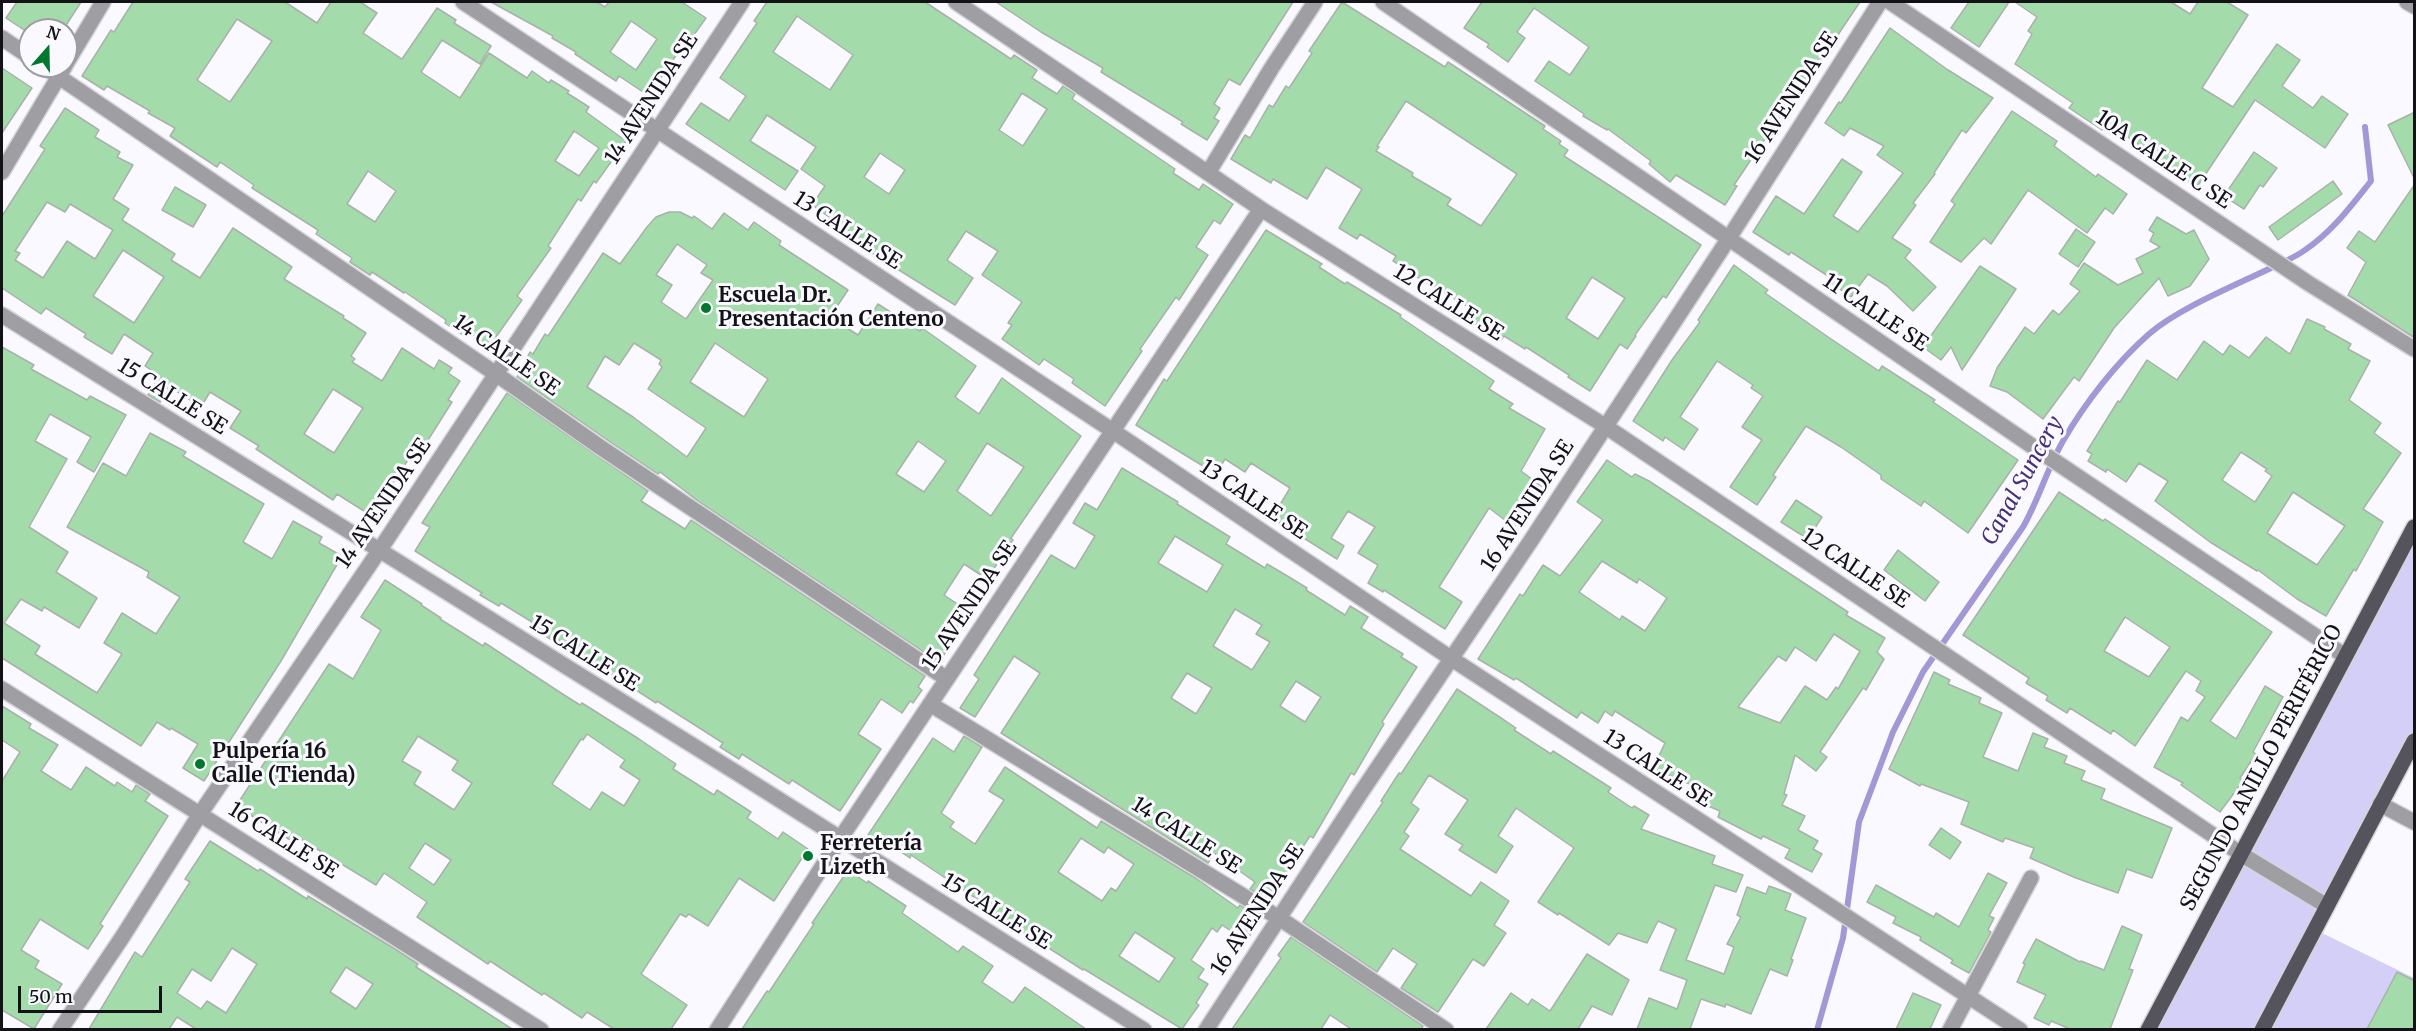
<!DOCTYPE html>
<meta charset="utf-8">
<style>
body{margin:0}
#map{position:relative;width:2416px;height:1031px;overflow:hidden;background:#faf9ff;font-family:Merriweather,serif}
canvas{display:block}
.frame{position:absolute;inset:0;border:3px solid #131217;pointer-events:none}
.north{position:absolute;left:18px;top:18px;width:60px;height:60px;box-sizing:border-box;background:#faf9ff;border:2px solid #9e9da2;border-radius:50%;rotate:20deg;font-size:16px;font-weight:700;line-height:24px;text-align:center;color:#131217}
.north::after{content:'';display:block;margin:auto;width:21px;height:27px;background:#02782e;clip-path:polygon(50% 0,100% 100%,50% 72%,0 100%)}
.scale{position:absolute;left:18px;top:986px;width:144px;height:27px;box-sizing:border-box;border:3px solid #131217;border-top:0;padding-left:8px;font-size:18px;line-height:21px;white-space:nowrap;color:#131217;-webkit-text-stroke:4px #faf9ff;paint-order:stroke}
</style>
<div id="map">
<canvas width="2416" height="1031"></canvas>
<div class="frame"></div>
<div class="north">N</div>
<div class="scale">50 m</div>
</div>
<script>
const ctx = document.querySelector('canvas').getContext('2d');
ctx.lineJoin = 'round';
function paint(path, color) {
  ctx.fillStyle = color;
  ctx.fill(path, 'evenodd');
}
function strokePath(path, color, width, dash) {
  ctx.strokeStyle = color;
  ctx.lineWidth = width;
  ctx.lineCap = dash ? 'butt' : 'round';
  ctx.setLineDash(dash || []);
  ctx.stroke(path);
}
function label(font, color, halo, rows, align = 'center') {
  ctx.font = font + ' Merriweather,serif';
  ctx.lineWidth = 6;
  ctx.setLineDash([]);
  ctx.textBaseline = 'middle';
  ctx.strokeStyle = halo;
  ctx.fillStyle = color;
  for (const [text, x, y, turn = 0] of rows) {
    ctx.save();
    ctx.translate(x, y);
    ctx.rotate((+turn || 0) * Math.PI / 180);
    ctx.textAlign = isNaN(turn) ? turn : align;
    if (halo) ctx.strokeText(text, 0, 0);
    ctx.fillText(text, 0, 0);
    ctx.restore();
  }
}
paint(new Path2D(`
 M2414 529V738L2326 903 2243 852Z
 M2241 858 2325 906 2261 1029 2151 1030Z
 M2320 932 2414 978V1029L2269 1030Z`), '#d4cff7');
strokePath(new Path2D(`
 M1817 1030 1843 938 1859 822 1893 732 1923 672 2023 527C2039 499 2047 469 2063 441 2085 403 2116 363 2149 334 2179 308 2236 285 2273 267 2283 262 2296 257 2305 250 2332 232 2351 206 2371 181L2365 127`), '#a198d5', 6);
const building = new Path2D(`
 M17 2H81L63 30H24L6 18Z
 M133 2H285L317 23 331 2H360L377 13 363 33 402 59 437 8 456 20 454 23 491 46 480 64 442 40 421 72 460 98 489 53 527 78 532 71 549 83 551 80 569 91 567 93 589 107 586 112 626 141 596 183 594 181 581 201 578 199 548 246 551 248 517 296 522 300 489 347 468 331 464 336 445 323 446 320 405 292 404 293 372 272 370 275 350 262 352 258 316 234 318 230 252 188 254 185 220 162 217 167 170 136 175 128 148 113 150 111 107 86 104 90 82 76 111 30 114 32ZM237 19 272 41 230 102 197 80ZM574 131 599 148 579 176 555 161ZM368 171 396 191 375 222 347 204Z
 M491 2H597L605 7 609 2H682L706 18 681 53 679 51 649 96 619 76 616 81 575 54 576 52 552 38 553 36ZM631 21 657 39 636 70 610 52Z
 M767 2H925L1011 59 1014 55 1037 70 1032 78 1057 94 1063 86 1075 94 1072 99 1175 169 1173 173 1199 190 1203 184 1233 204 1220 224 1214 220 1196 247 1208 255 1179 300 1176 297 1140 349 1142 351 1105 406 1072 383 1074 379 1044 359 1039 365 1002 339 1012 325 1008 323 1022 302 982 275 998 251 966 231 947 260 973 278 955 305 870 252 873 248 812 205 825 186 801 169 816 147 767 115 750 141 798 171 785 190 686 124 701 103 729 121 746 96 720 78 757 23 754 21ZM797 16 853 55 830 90 773 52ZM1022 93 1047 109 1023 146 999 130ZM880 153 905 170 889 194 864 177Z
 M996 2H1293L1240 85 1229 79 1214 104 1220 108 1214 118 1219 121 1207 140 1181 124 1183 122 1101 72 1103 68 1041 32Z
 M1342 2 1445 67 1448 62 1545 126 1543 129 1561 141 1559 144 1568 150 1564 156 1701 245 1666 298 1663 296 1635 335 1636 336 1627 349 1620 344 1590 391 1568 377 1569 375 1526 347 1525 349 1504 336 1501 340 1468 319 1474 310 1407 271 1408 270 1393 261 1396 256 1360 234 1357 239 1339 228 1362 189 1326 167 1307 199 1273 179 1271 183 1231 159 1245 135 1250 138 1269 105 1273 107 1286 86 1289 88 1312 53 1309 51ZM1406 101 1517 174 1481 226 1447 205 1451 199 1412 176 1413 173 1376 151 1379 147 1377 146ZM1592 277 1625 298 1598 339 1566 318Z
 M1482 2H1860L1796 97 1794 96 1734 185 1737 186 1725 205 1676 175 1670 182 1649 164 1651 161 1608 129 1607 130 1583 116 1584 114 1535 81 1549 61 1570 75 1589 47 1534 8 1517 32 1525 38 1508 62 1487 47 1489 44 1464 28Z
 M1969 2H2009L1979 47 1951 28Z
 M2015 2H2171L2190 14 2198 2H2227L2248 15 2202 88 2233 107 2277 44 2300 60 2282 86 2313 108 2322 96 2348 114 2325 148 2255 100 2197 187 2125 135 2121 139 2104 126 2102 130 2069 108 2073 103 2015 64 2032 34 2028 31 2037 17Z
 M1890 28 1948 70 1993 98 1966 133 1962 130 1934 173 1935 174 1913 203 1916 205 1892 238 1911 250 1905 258 1936 287 1913 311 1887 286 1868 274 1851 297 1828 281 1831 278 1791 252 1789 255 1753 232 1776 196 1804 214 1842 159 1862 172 1833 216 1858 232 1903 173 1877 155 1884 146 1850 128 1844 136 1825 123 1839 102 1841 103Z
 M2 68 32 88 2 133Z
 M65 108 99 130 95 137 120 152 117 157 133 165 113 199 129 209 122 220 175 254 171 260 200 278 233 228 292 267 284 279 344 316 343 318 366 333 351 356 355 359 352 362 382 381 402 348 434 369 439 360 452 368 448 373 460 381 448 400 452 402 423 448 418 444 372 516 337 494 333 500 256 449 259 446 230 428 241 411 210 392 201 407 170 387 160 402 148 395 160 376 145 366 153 353 124 334 112 354 84 337 86 334 46 308 41 314 2 288V216L45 149 40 146ZM47 202 65 212 70 204 113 230 95 259 67 241 43 278 15 260 20 253 15 251ZM123 250 164 277 134 323 93 296ZM333 389 363 408 334 453 304 434Z
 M2012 111 2057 141 2054 146 2096 177 2098 174 2127 194 2113 214 2105 208 2087 233 2028 190 1991 244 1984 238 1961 262 1930 242 1955 204 1951 201Z
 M2415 112V180L2388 125Z
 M2254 152 2277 168 2263 187 2260 185 2244 209 2224 196Z
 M2333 181 2342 194 2278 240 2269 227Z
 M2415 184V338L2348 295 2366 262 2347 248 2359 231 2375 242Z
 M175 187 206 205 193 227 162 210Z
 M669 212H680L692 218 694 216 712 229 724 213 748 230 754 222 781 241 779 245 848 290 830 317 858 335 878 304 920 331 922 328 976 366 955 397 979 414 1002 378 1081 436 1011 538 1013 540 987 579 964 564 944 595 968 611 952 634 956 637 939 662 698 501 660 472 658 474 606 439 517 377 530 352 533 354 545 334 548 336 603 253 620 264 647 227 656 217ZM677 244 707 265 701 273 713 280 686 319 661 302 672 285 656 275ZM634 343 661 360 659 364 662 367 648 389 706 428 687 457 633 417 587 387 605 356 619 365ZM715 343 768 379 744 417 690 382ZM918 441 946 461 924 492 896 474ZM987 443 1024 467 991 516 957 491Z
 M2157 217 2186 234 2194 230 2209 259 2190 286 2168 296 2159 278 2114 328 2079 381 2074 377 2043 419 2007 392 1990 386 1997 368 2025 327 2034 334 2053 310 2059 315 2080 291 2070 284 2084 263 2118 285 2143 273 2136 259 2160 247 2150 241 2154 233 2149 230Z
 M2076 229 2095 242 2078 267 2059 254Z
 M1266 230 1322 264 1319 267 1345 284 1347 282 1401 315 1400 317 1494 381 1489 389 1513 404 1509 408 1545 429 1521 471 1544 488 1514 527 1489 508 1439 587 1462 602 1445 629 1384 590 1383 592 1368 583 1378 565 1358 553 1375 527 1348 511 1331 538 1344 546 1337 559 1272 518 1290 488 1251 463 1245 472 1225 459 1216 474 1136 425 1164 379 1167 381Z
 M1734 265 1768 290 1765 293 1831 339 1879 371 1882 366 1935 400 1933 402 2018 460 1968 533 1924 501 1921 506 1881 479V475L1841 447 1806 426 1773 475 1776 477 1757 505 1730 487 1762 440 1742 427 1763 396 1751 388 1753 385 1717 361 1680 417 1698 429 1684 450 1665 437 1663 441 1633 421 1672 360 1700 322 1698 320Z
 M1980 266 2016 289 1962 370 1951 347 1941 360 1923 347Z
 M2307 319 2325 327 2324 329 2351 344 2348 349 2370 361 2349 400 2381 423 2374 433 2401 453 2363 509 2383 522 2356 571 2354 569 2326 616 2297 599 2258 570 2257 571 2210 542 2155 501 2168 481 2139 463 2126 482 2107 469 2106 472 2088 461 2092 454 2087 451 2118 401 2120 402 2147 360 2177 380 2204 341 2223 355 2230 345 2249 358 2266 337 2290 354ZM2241 452 2267 469 2265 471 2272 476 2255 502 2222 480ZM2293 492 2345 526 2317 565 2267 533Z
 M2 347 34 365 31 369 87 400 90 396 126 415 94 472 77 462 91 437 50 414 35 441 67 459 29 527 68 552 56 572 97 598 79 628 44 607 42 611 21 599 4 623 40 646 35 654 97 693 122 654 104 643 122 613 156 634 180 597 147 577 149 572 67 527 103 463 126 476 150 433 186 452 183 456 264 504 243 542 272 559 293 521 322 537 319 543 342 556 281 661 204 781 183 768 198 744 171 728 170 730 157 722 141 746 2 658Z
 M507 393 648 491 641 501 685 529 691 520 925 676 918 687 922 690 913 703 910 701 902 713 881 699 858 734 881 749 840 811 792 780 789 784 742 754 739 759 720 747 723 743 657 701 656 703 557 639 555 642 530 626 532 622 501 603 499 606 480 595 482 593 415 551 430 527 422 523Z
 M1607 460 1632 477 1635 474 1649 481 1848 612 1846 615 1885 638 1877 652 1884 659 1866 690 1863 688 1820 752 1827 757 1816 771 1795 755 1784 794 1787 795 1782 805 1805 816 1798 830 1818 841 1813 849 1822 854 1812 872 1785 858 1790 849 1763 836 1761 839 1718 817 1720 811 1696 801 1701 789 1653 768 1665 743 1615 711 1612 716 1605 711 1598 723 1581 712 1577 718 1516 678 1514 680 1478 659 1520 594 1523 596 1543 565 1560 576 1603 520 1577 502ZM1602 561 1637 583 1639 579 1667 598 1645 631 1622 616 1620 620 1579 592ZM1834 634 1860 651 1838 689 1836 687 1827 700 1805 686 1780 723 1738 707 1778 656 1786 661 1795 647 1816 661Z
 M1122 468 1178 502 1177 504 1230 537 1226 544 1265 568 1267 564 1289 577 1307 588 1306 590 1345 615 1350 606 1368 617 1361 628 1403 654 1401 657 1417 667 1382 722 1384 724 1354 775 1351 773 1313 838 1310 836 1268 900 1250 889 1255 882 1214 853 1208 863 1001 733 1040 673 1014 656 975 717 960 708 979 679 974 675 1051 555 1075 569 1095 536 1073 523 1085 503 1097 510ZM1175 536 1223 565 1207 592 1158 563ZM1235 609 1262 625 1256 634 1270 642 1252 670 1213 646ZM1187 673 1212 688 1196 714 1171 698ZM1296 681 1321 697 1305 722 1280 706Z
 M2059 492 2103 521 2105 519 2123 531 2272 632 2210 721 2236 739 2265 686 2283 697 2253 752 2256 754 2240 778 2243 781 2220 812 2181 785 2183 783 2154 767 2181 717 2188 721 2205 697 2196 691 2201 681 2186 671 2135 746 2113 730 2111 734 2070 708 2067 713 2046 700 2048 696 2026 683 2029 678 1963 635ZM2125 617 2170 647 2149 677 2104 651Z
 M1796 500 1822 517 1808 539 1781 522Z
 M1898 550 1939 582 1925 601 1884 570Z
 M385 580 422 604 421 605 441 618 440 619 483 646 485 643 561 693 580 705 582 703 639 739 676 764 673 769 714 795 717 790 751 812 747 818 778 839 783 832 808 849 774 901 739 878 708 926 689 914 686 917 680 914 641 974 687 1005 671 1029H614L587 1012 582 1018 544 993 542 995 490 961 488 964 417 917 427 902 384 873 376 885 299 838 295 843 236 806 329 664 353 679 381 630 361 617ZM587 734 625 760 620 767 640 780 624 806 602 792 590 810 552 784 581 739 583 740ZM418 736 458 761 452 770 472 783 454 810 414 784 421 772 402 761ZM425 843 451 860 434 885 409 868Z
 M1934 672 1950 680 1948 684 1981 698 1979 703 2002 713 1983 757 2018 771 2033 733 2048 739 2044 747 2067 756 2064 763 2085 771 2081 780 2105 789 2101 799 2172 828 2152 878 2127 869 2118 893 2076 878 2030 858 2034 848 2005 838 2003 842 1961 824 1969 802 1921 784 1920 786 1889 769Z
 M1457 689 1501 718 1516 728 1514 730 1551 754 1553 751 1611 788 1608 792 1632 808 1634 806 1649 815 1641 829 1715 856 1712 864 1743 875 1736 892 1715 885 1686 960 1724 974 1734 947 1727 944 1741 917 1737 915 1747 887 1766 894 1769 886 1791 894 1785 910 1806 918 1791 959 1793 960 1787 976 1770 969 1751 1014 1726 1004 1725 1007 1701 999 1690 1029H1637L1649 998 1677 1009 1687 980 1660 970 1676 929 1658 921 1647 943 1618 933 1609 945 1559 913 1558 915 1538 902 1574 848 1516 808 1498 836 1513 846 1496 873 1459 850 1463 845 1445 834 1468 800 1429 775 1411 803 1419 809 1404 832 1409 836 1400 849 1471 896 1481 882 1509 901 1494 925 1506 933 1484 966 1473 959 1438 1012 1401 988 1417 964 1393 948 1377 972 1303 922 1383 802 1381 801 1399 773 1401 774Z
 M2 706 31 724 29 728 58 745 41 771 71 790 86 767 115 786 117 782 132 792 136 785 150 794 145 801 168 816 100 924 103 926 88 949 40 919 21 950 39 961 35 968 62 984 34 1029 2 1010V781L20 752 2 740Z
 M964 736 982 747 941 813 954 822 950 827 975 844 1004 800 989 791 1005 767 1097 828 1101 821 1197 879 1238 908 1240 905 1258 916 1256 920 1259 922 1246 941 1222 925 1217 932 1212 928 1191 960 1204 969 1198 978 1208 984 1196 1003 1199 1005 1182 1029 1084 969 1083 970 986 908 987 906 911 855 910 858 892 846 890 849 868 835 933 738 954 752ZM1081 838 1104 853 1108 847 1134 864 1116 891 1111 888 1102 901 1058 872ZM1135 932 1175 958 1159 982 1119 956Z
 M1941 828 1961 842 1950 859 1929 845Z
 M210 841 258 871 260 869 307 899 308 896 395 949 418 964 416 967 512 1029H196L177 1017 169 1029H89L135 952 142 957 190 882 185 879ZM232 948 257 964 226 1013 207 1001 201 1009 177 993 192 969 211 981ZM346 967 373 984 356 1009 330 992Z
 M848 870 867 883 868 881 906 906 902 913 958 952 963 946 993 966 982 982 1013 1003 1025 987 1086 1029H742L767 991 769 992 814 924 812 923Z
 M1988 873 2007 883 1989 916 1994 918 1988 930 1991 932 1969 973 1951 963 1953 960 1920 940 1921 937 1893 923 1896 917 1867 902 1876 885 1934 917 1936 913 1959 927Z
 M2122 926 2142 935 2129 969 2133 970 2110 1029H2070L2051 1021 2049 1025 2034 1018 2046 995 2017 982 2025 964 2023 963 2036 939 2080 962 2081 961 2104 970Z
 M1291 937 1423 1026 1421 1029H1351L1330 1015 1321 1029H1232L1281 958 1278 955Z
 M1587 954 1629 980 1612 1015 1592 1006 1578 1029H1486L1511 993 1528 1005 1532 999 1550 1011Z
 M2397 972 2415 981V1029H2367Z
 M1913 993 1941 1005 1930 1029H1896Z`);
paint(building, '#a4dbab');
strokePath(building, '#a8b2a9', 1.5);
const minor = new Path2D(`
 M463 2 1113 431 1452 659 2020 1030
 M956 2 1261 209 1605 426 2241 854 2327 906
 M1383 2 2035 448 2345 656
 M2407 2 2414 6
 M2 38 30 57
 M66 64 103 2
 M43 66 496 374 600 447 947 679
 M2 172 65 66
 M1208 173 1271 69 1315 2
 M2 689 541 1030
 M930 704 1279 918 1446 1030
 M2380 804 2414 822
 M840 839 1261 209
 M60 1030 123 936 200 814 379 551
 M1206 1030 1360 794 1530 542 1729 238 1880 2
 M1950 1030 2031 878`);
const tertiary = new Path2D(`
 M1890 2 2308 283 2414 349
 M2 315 737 773 1144 1030
 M379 551 742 2
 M717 1030 840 839`);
const primary = new Path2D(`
 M2148 1030 2414 527
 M2262 1030 2414 741`);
strokePath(minor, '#d5d4da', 18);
strokePath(tertiary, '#d5d4da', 18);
strokePath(primary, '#d5d4da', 18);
strokePath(minor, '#9e9ea3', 15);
strokePath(tertiary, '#9e9ea3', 15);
strokePath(primary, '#55545d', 15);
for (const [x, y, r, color] of [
 [706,308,6,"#02782e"],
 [200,764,6,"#02782e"],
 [808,856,6,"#02782e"]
]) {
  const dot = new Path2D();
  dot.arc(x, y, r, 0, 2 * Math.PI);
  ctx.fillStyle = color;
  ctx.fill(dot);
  strokePath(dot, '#faf9ff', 2);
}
label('21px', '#131217', '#faf9ff', [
 ["16 AVENIDA SE",1792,98,-57],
 ["14 AVENIDA SE",652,99,-57],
 ["10A CALLE C SE",2163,160,34],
 ["13 CALLE SE",847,231,33],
 ["12 CALLE SE",1448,303,32],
 ["11 CALLE SE",1875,313,34],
 ["14 CALLE SE",506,356,35],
 ["15 CALLE SE",172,397,32],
 ["13 CALLE SE",1253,500,34],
 ["14 AVENIDA SE",384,504,-56],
 ["16 AVENIDA SE",1528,506,-57],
 ["12 CALLE SE",1855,569,34],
 ["15 AVENIDA SE",970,606,-56],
 ["15 CALLE SE",584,654,32],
 ["SEGUNDO ANILLO PERIFÉRICO",2262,768,-62],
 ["13 CALLE SE",1657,769,33],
 ["14 CALLE SE",1186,836,32],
 ["16 CALLE SE",283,841,32],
 ["16 AVENIDA SE",1258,910,-57],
 ["15 CALLE SE",996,912,32]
]);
label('bold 21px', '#131217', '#faf9ff', [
 ["Escuela Dr.",718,296],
 ["Presentación Centeno",718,320],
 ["Pulpería 16",212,752],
 ["Calle (Tienda)",212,776],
 ["Ferretería",820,844],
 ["Lizeth",820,868]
], 'left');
label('italic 22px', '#433179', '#faf9ff', [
 ["Canal Suncery",2023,481,-61]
]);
</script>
